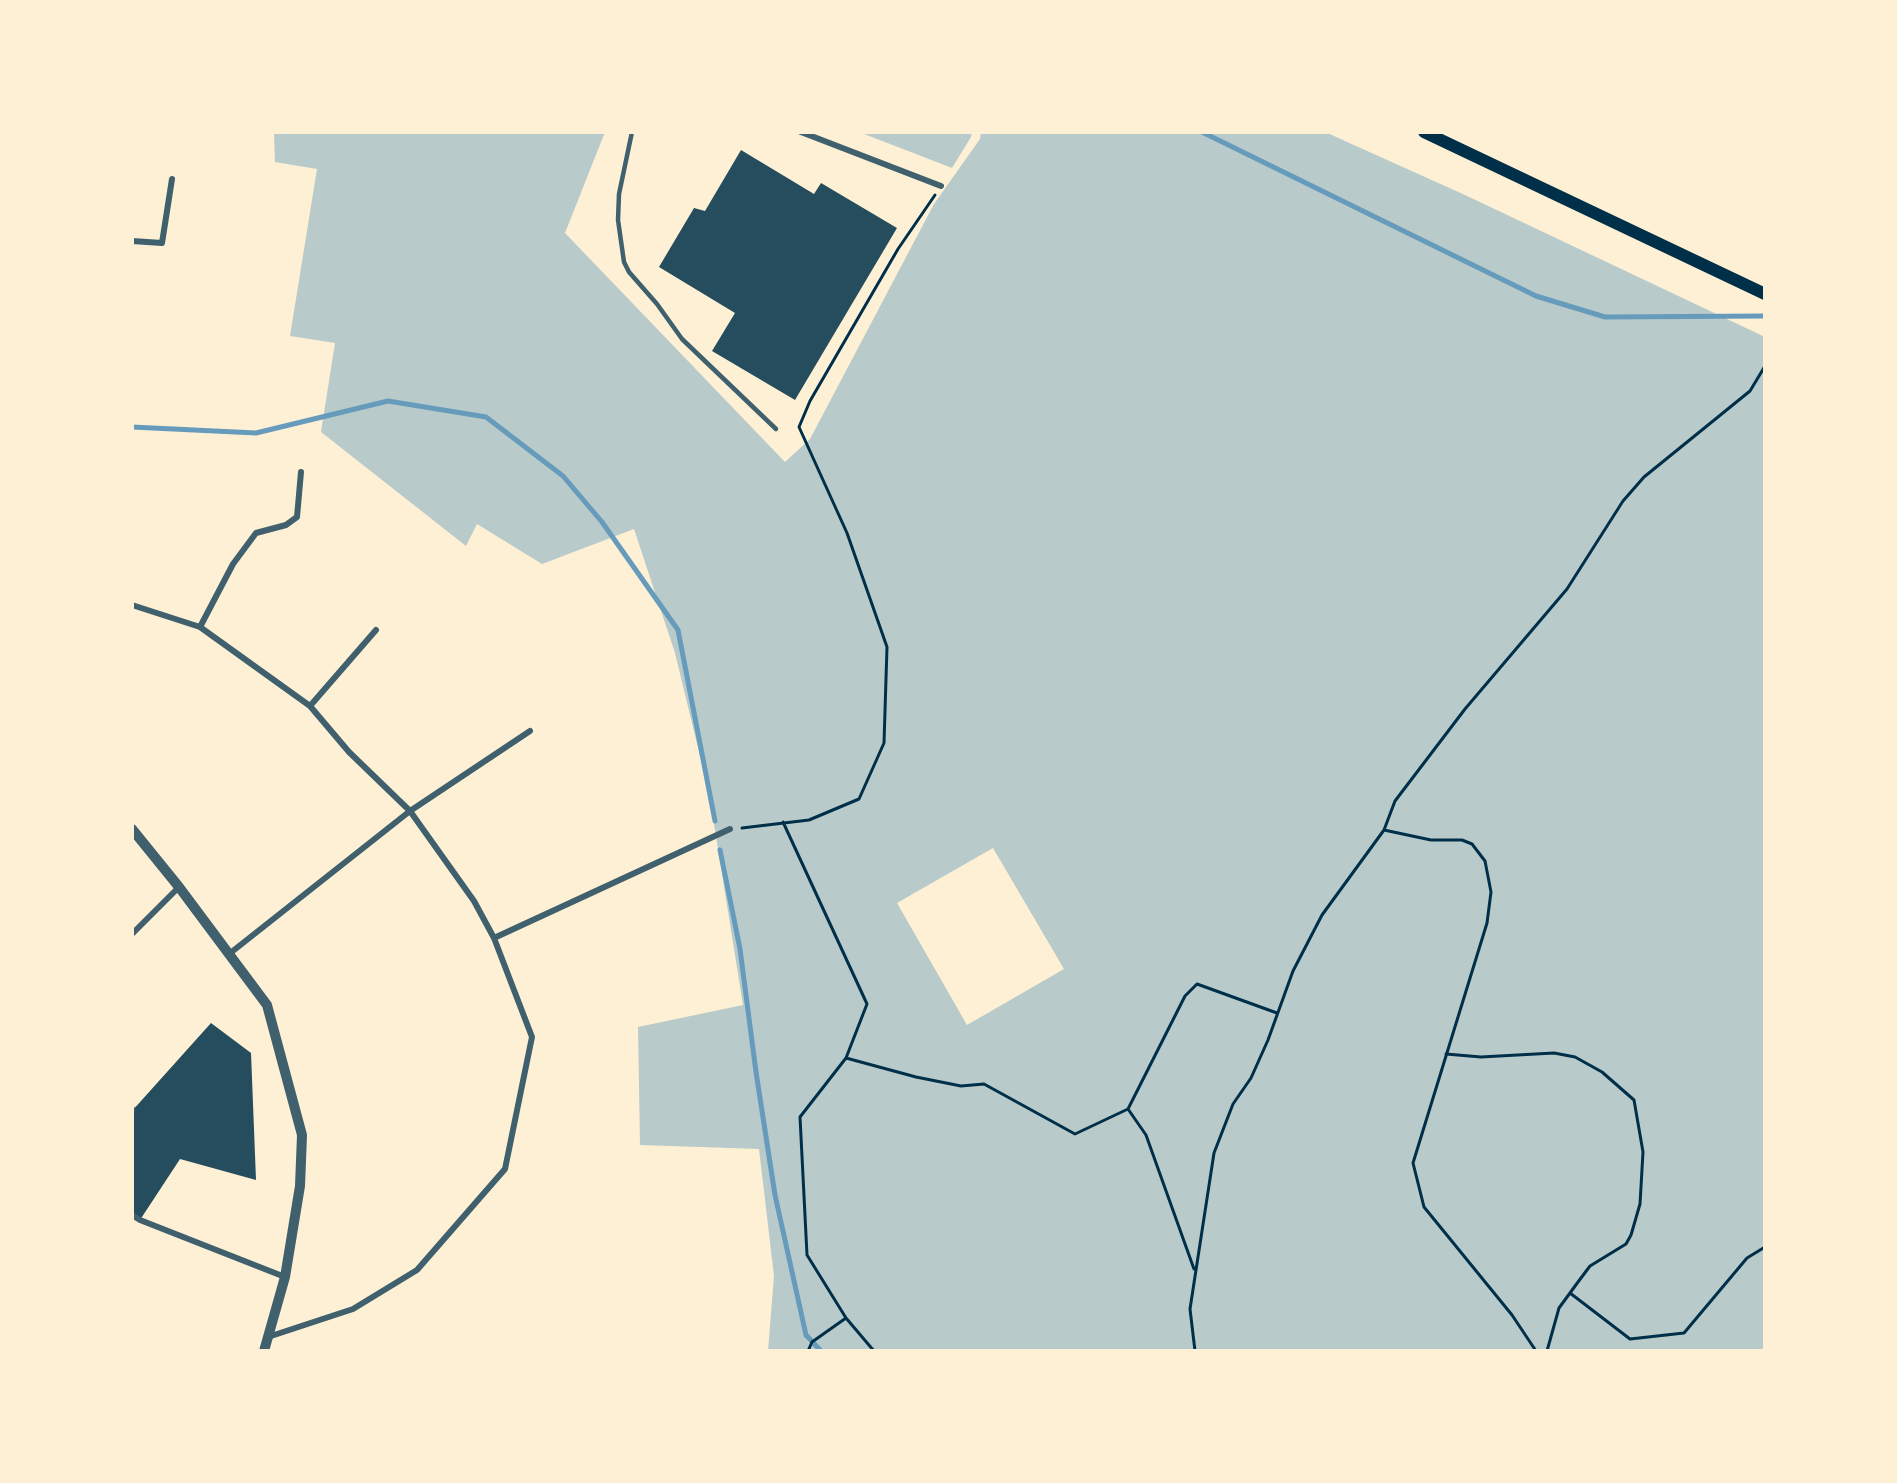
<!DOCTYPE html>
<style>
body{margin:0}
#map{position:relative;width:1897px;height:1483px;overflow:hidden;background:#fdf0d5;font-family:Montserrat,sans-serif}
canvas{display:block}
.frame{position:absolute;inset:0;border:134px solid #fdf0d5;pointer-events:none}
</style>
<div id="map">
<canvas width="1897" height="1483"></canvas>
<div class="frame"></div>
</div>
<script>
const ctx = document.querySelector('canvas').getContext('2d');
ctx.lineJoin = 'round';
function paint(path, color) {
  ctx.fillStyle = color;
  ctx.fill(path, 'evenodd');
}
function strokePath(path, color, width, dash) {
  ctx.strokeStyle = color;
  ctx.lineWidth = width;
  ctx.lineCap = dash ? 'butt' : 'round';
  ctx.setLineDash(dash || []);
  ctx.stroke(path);
}
paint(new Path2D(`
 M274 132H605L565 233 785 462 810 439 934 204 980 139 981 132H1325L1465 195 1765 337V1351H768L774 1276 759 1149 640 1145 638 1027 743 1005 709 793 675 653 634 529 542 564 477 524 466 546 321 432 335 343 290 336 317 169 275 162ZM993 848 1064 969 967 1025 897 903Z
 M859 132H972L971 137 952 168Z`), '#b9caca');
strokePath(new Path2D(`
 M1202 132 1536 296 1605 317 1765 316
 M132 427 256 433 388 401 486 417 563 476 602 522 678 630 715 821
 M720 850 740 949 756 1072 775 1195 806 1335 821 1351`), '#669bbc', 5);
paint(new Path2D(`
 M741 150 814 194 821 183 897 228 795 400 712 351 735 313 659 267 694 208 705 211Z
 M211 1023 251 1053 256 1180 180 1159 140 1220 132 1215V1111Z`), '#264d5e');
strokePath(new Path2D(`
 M783 822 867 1004 846 1058 800 1117 807 1255 846 1318 812 1342 808 1351
 M742 828 809 820 859 799 884 743 887 647 847 533 799 427 810 401 898 249 935 195
 M1384 830 1431 840H1462L1472 844 1485 861 1491 892 1487 923 1413 1163 1424 1207 1512 1315 1536 1351
 M1446 1054 1481 1057 1554 1053 1575 1057 1602 1072 1634 1100 1643 1152 1640 1204 1631 1235 1626 1244 1590 1266 1578 1282 1559 1308 1547 1351
 M846 1058 916 1077 961 1086 984 1084 1075 1134 1128 1109 1185 996 1197 984 1277 1013
 M1128 1109 1146 1135 1194 1269
 M1570 1293 1630 1339 1684 1333 1747 1258 1765 1247
 M846 1318 874 1351
 M1195 1351 1190 1309 1214 1153 1233 1104 1251 1078 1268 1040 1293 971 1322 915 1384 830 1395 801 1465 709 1567 589 1623 501 1644 477 1750 391 1765 366`), '#003049', 3);
strokePath(new Path2D(`
 M632 132 619 194 618 220 624 262 629 272 657 304 682 339 776 429`), '#3f606c', 4.5);
strokePath(new Path2D(`
 M801 132 941 186
 M132 241 162 243 172 179
 M132 605 200 627 310 706 349 752 410 811 474 901 494 938 532 1037 505 1169 417 1270 353 1309 268 1337
 M200 627 233 564 256 533 286 525 297 517 301 472
 M310 706 376 630
 M132 934 179 887
 M494 938 730 829
 M229 954 410 811 530 731
 M132 1109V1111
 M132 1215 140 1220 285 1277`), '#3f606c', 6);
strokePath(new Path2D(`
 M132 829 179 887 267 1005 302 1135 300 1186 285 1277 264 1351`), '#3f606c', 10);
strokePath(new Path2D(`
 M1424 132 1765 294`), '#003049', 12);
</script>
